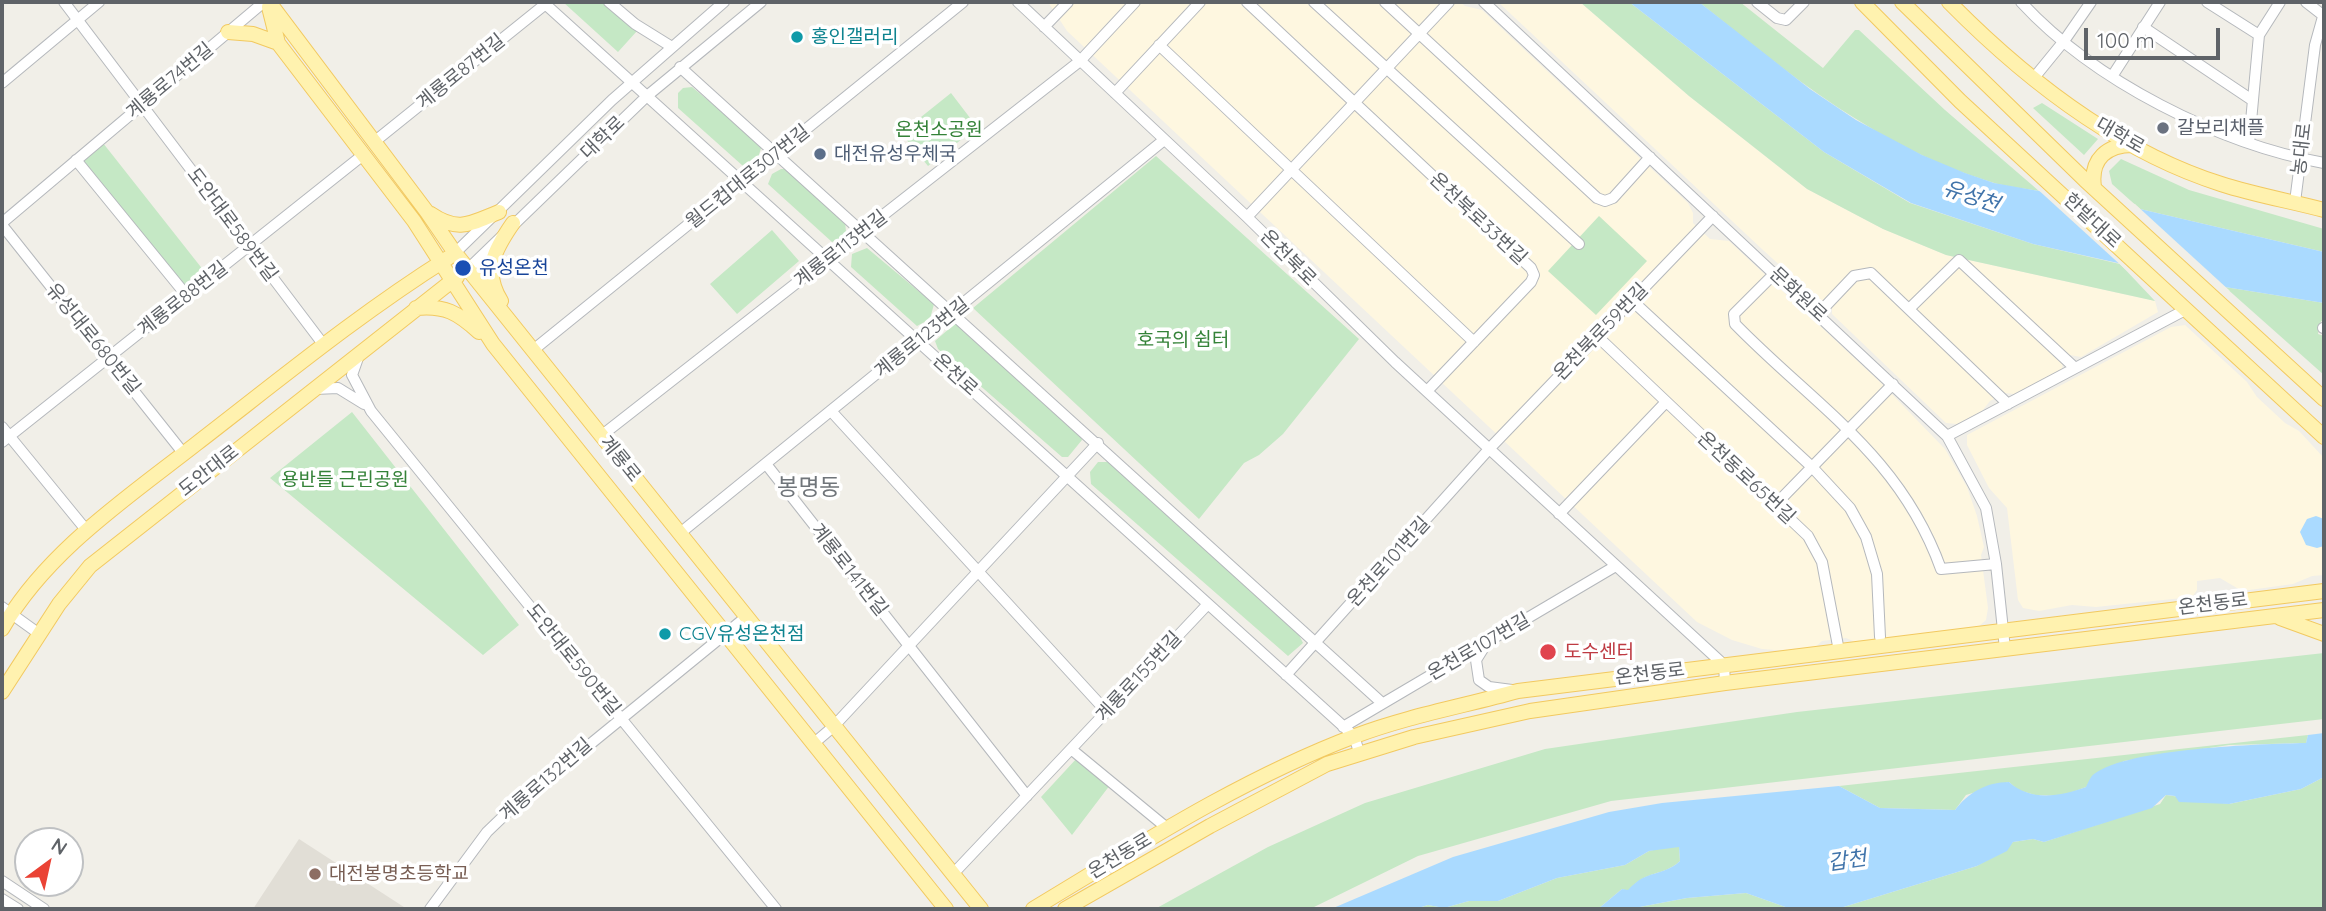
<!DOCTYPE html>
<meta charset="utf-8">
<style>
body{margin:0}
#map{position:relative;width:2326px;height:911px;overflow:hidden;background:#f1efe8;font-family:Quicksand,sans-serif}
canvas{display:block}
.frame{position:absolute;inset:0;border:4px solid #5f6368;pointer-events:none}
.north{position:absolute;left:14px;top:827px;width:70px;height:70px;box-sizing:border-box;background:#fff;border:2px solid #bfc1c3;border-radius:50%;rotate:33deg;font-size:19px;font-weight:700;line-height:28px;text-align:center;color:#5f6368}
.north::after{content:'';display:block;margin:auto;width:24px;height:32px;background:#ea4335;clip-path:polygon(50% 0,100% 100%,50% 72%,0 100%)}
.scale{position:absolute;left:2084px;top:28px;width:136px;height:32px;box-sizing:border-box;border:4px solid #5f6368;border-top:0;padding-left:9px;font-size:21px;line-height:24px;white-space:nowrap;color:#5f6368;-webkit-text-stroke:5px #fff;paint-order:stroke}
</style>
<div id="map">
<canvas width="2326" height="911"></canvas>
<div class="frame"></div>
<div class="north">N</div>
<div class="scale">100 m</div>
</div>
<script>
const ctx = document.querySelector('canvas').getContext('2d');
ctx.lineJoin = 'round';
function paint(path, color) {
  ctx.fillStyle = color;
  ctx.fill(path, 'evenodd');
}
function strokePath(path, color, width, dash) {
  ctx.strokeStyle = color;
  ctx.lineWidth = width;
  ctx.lineCap = dash ? 'butt' : 'round';
  ctx.setLineDash(dash || []);
  ctx.stroke(path);
}
function label(font, color, halo, rows, align = 'center') {
  ctx.font = font + ' Quicksand,"Noto Sans KR",sans-serif';
  ctx.lineWidth = 7;
  ctx.setLineDash([]);
  ctx.textBaseline = 'middle';
  ctx.strokeStyle = halo;
  ctx.fillStyle = color;
  for (const [text, x, y, turn = 0] of rows) {
    ctx.save();
    ctx.translate(x, y);
    ctx.rotate((+turn || 0) * Math.PI / 180);
    ctx.textAlign = isNaN(turn) ? turn : align;
    if (halo) ctx.strokeText(text, 0, 0);
    ctx.fillText(text, 0, 0);
    ctx.restore();
  }
}
paint(new Path2D(`
 M1048 2H1460L1465 6 1482 10 1688 203 1693 213V223L1710 239 1729 241 1881 383 1945 449 1967 487 1977 516 1984 547 1981 555 1988 608 1986 620 1978 627 1860 644 1846 638 1822 641 1812 650 1788 651 1762 649 1732 640 1697 622 1067 31Z
 M1498 2H1580L1689 96 1807 189 1883 229 1946 255 2155 301 2158 312 2081 357 2070 355 2063 360 2062 369 2014 394 2005 393 1990 401 1982 411 1957 424 1946 423 1832 314V307L1816 298 1763 250Z
 M2185 325 2247 382 2257 397 2285 423 2299 431 2324 458V575L2312 576 2293 584 2242 591 2220 578 2197 581V590L2192 597 2096 607 2072 605 2039 611 2023 608 2018 600 2007 508 1989 488 1967 445V435L2171 327Z`), '#fef7e0');
paint(new Path2D(`
 M299 839 407 909H253Z`), '#e1ded6');
paint(new Path2D(`
 M563 2H602L637 31 618 52Z
 M1580 2H1629L1824 152 1910 203 2033 244 2120 264 2155 301 1946 255 1883 229 1807 189 1689 96Z
 M1699 2H1740L1823 68 1855 30H1859L1945 110 2039 191C2023 188 2006 187 1991 182 1880 149 1788 74 1699 2Z
 M692 87 762 145 758 158 743 166 678 108V93L683 88Z
 M951 93 977 127 928 166 901 133Z
 M2042 103 2098 139 2084 155 2033 108Z
 M103 143 204 271 187 285H179L81 161Z
 M1156 156 1359 339 1283 434 1259 455 1244 463 1199 519 973 308Z
 M2121 159 2189 190 2324 229V252L2140 209 2112 184 2109 171Z
 M781 169H789L845 221 846 232 842 239 832 242 768 184 772 174Z
 M1599 216 1647 261 1596 315 1548 271Z
 M772 230 799 261 737 314 710 284Z
 M867 248 934 304 930 319 917 326 851 267 852 254Z
 M2225 287 2324 303V322L2321 321 2318 334 2324 336V375Z
 M959 320 1080 433 1082 440 1068 457H1062L938 349 935 341Z
 M352 412 519 625 483 655 270 478Z
 M1098 462H1109L1299 635 1303 643 1288 656 1091 484 1090 472Z
 M2324 653V719L1611 801 1418 856 1310 909H1155L1268 847 1365 803 1545 749 1797 712Z
 M2308 735 2306 743 2229 745 2124 761 2086 787 2062 796 2035 795 2018 790 2009 782 1966 795 1955 810 1880 808 1839 786Z
 M1077 758 1110 785 1072 835 1041 797Z
 M2324 777V909H1837L1977 866 2013 842 2033 839 2044 842 2160 804 2166 795 2229 804 2301 789Z
 M1670 846 1679 847 1680 861C1661 878 1648 868 1628 891L1622 889 1598 909H1415L1428 905 1444 908 1469 901H1498L1557 878 1625 865 1649 851Z
 M1746 893 1791 909H1629L1687 898Z`), '#c5e8c5');
paint(new Path2D(`
 M1629 2H1699L1810 89 1856 120 1922 155 1965 173 1994 183 2140 209 2324 252V303L2225 287 2033 244 1911 203 1824 152Z
 M2316 516 2324 519V546L2317 548 2306 545 2300 532 2307 519Z
 M2324 733V777L2301 789 2229 804 2179 802 2175 796 2166 795 2152 808 2044 842 2033 839 2013 842 2007 851 1977 866 1837 909H1791L1746 893 1687 898 1629 909H1598L1622 889 1628 890C1648 868 1661 878 1680 861L1679 847 1649 851 1625 865 1557 878 1498 901H1469L1444 908 1428 905 1415 909H1331L1453 857 1609 812 1662 803 1839 786 1880 808 1955 810C1968 793 1986 782 2009 782 2031 802 2061 796 2086 787 2088 783 2090 777 2094 774 2129 748 2260 744 2306 743L2308 735Z`), '#aadaff');
paint(new Path2D(`
 M2034 186 2135 204 2230 291 2125 269Z`), '#f1efe8');
const minor = new Path2D(`
 M64 2 323 344
 M543 2 1354 736 1359 752
 M609 2 635 24 672 47
 M1018 2 1247 217 1395 362 1724 665 1725 683
 M1247 2 1531 268 1534 275 1531 282 1427 391
 M1314 2 1579 244
 M1385 2 1597 198 1605 201 1613 198 1650 157
 M1484 2 1947 436 1986 508 1996 564 2005 649
 M1757 2 1777 18 1786 20 1804 2
 M2021 2C2094 81 2219 144 2324 163
 M2207 2 2259 35
 M2306 2 2324 16
 M1044 27 1068 2
 M2143 27 2252 100
 M1159 45 1474 342
 M680 67 1382 703
 M2113 75 2160 2
 M2033 79 2064 41 2091 2
 M2 83 99 2
 M1115 93 1200 2
 M374 142 548 2
 M2249 143 2259 35 2280 2
 M76 160 187 296
 M2295 202 2315 45 2324 13
 M1247 217 1449 2
 M2 223 264 2
 M2 225 184 454
 M455 253 612 100 724 2
 M468 269 647 96 761 2
 M1774 274 1734 314 1735 324C1815 406 1900 455 1941 569L1996 564
 M1639 307 1812 467 1850 508 1866 537 1877 574 1880 637
 M1909 309 1959 260 2075 368
 M1818 314 1854 276 1871 273 2008 404
 M2323 328H2324
 M1597 336 1808 536 1822 562 1839 651
 M532 351 963 2
 M359 355 352 375 371 411 776 909
 M315 389 338 388 364 404
 M831 411 1106 711
 M2 427 87 531
 M601 436 1080 61 1135 2
 M1947 436 2187 309
 M2 442 363 155
 M766 464 1027 796
 M1775 505 1893 384
 M1559 514 1666 402
 M679 534 1164 140
 M2 607 38 633
 M1486 644 1476 660 1479 680 1489 687 1512 690
 M1286 675 1490 448 1713 216
 M1343 727 1614 567
 M813 744 833 727 1098 443
 M1071 749 1167 828
 M953 874 1208 604
 M2 881 44 909
 M2 899 18 909
 M430 909 487 832 512 808 746 617`);
const major = new Path2D(`
 M269 2 427 212 455 253 981 909
 M1862 2 1960 101 2324 437
 M1902 2 2085 180 2324 399
 M1949 2C2025 79 2117 151 2221 184 2255 195 2290 201 2324 210
 M269 7 278 43 414 221 493 344 946 909
 M228 32 253 34 278 43
 M2094 187C2090 159 2107 144 2135 145
 M431 214C459 233 471 223 499 212
 M501 301C482 271 495 249 513 223
 M416 308C445 305 458 313 479 332
 M2280 618 2324 634
 M2 629C46 552 127 498 196 444 279 380 359 314 448 258
 M2 692 59 604 90 566 457 277
 M1033 909C1136 847 1241 779 1355 736 1408 716 1464 706 1518 691L2324 591
 M1065 909 1210 826 1327 764 1414 737 1530 711 1725 683 2324 610`);
strokePath(minor, '#b5b8bc', 12);
strokePath(major, '#f2c960', 16);
strokePath(minor, '#fff', 10);
strokePath(major, '#fff2af', 14);
for (const [x, y, r, color] of [
 [797,37,7,"#0f9aa8"],
 [2163,128,7,"#6b7280"],
 [820,154,7,"#5c6f8a"],
 [463,268,9,"#1a4fb4"],
 [665,634,7,"#0f9aa8"],
 [1548,652,9,"#e0444e"],
 [315,874,7,"#8d6e63"]
]) {
  const dot = new Path2D();
  dot.arc(x, y, r, 0, 2 * Math.PI);
  ctx.fillStyle = color;
  ctx.fill(dot);
  strokePath(dot, '#fff', 2.5);
}
label('19px', '#0d838f', '#fff', [
 ["홍인갤러리",811,37],
 ["CGV유성온천점",679,634]
], 'left');
label('19px', '#5f6368', '#fff', [
 ["계룡로87번길",461,72,-39],
 ["계룡로74번길",170,81,-40],
 ["대학로",2120,136,30],
 ["대학로",603,138,-44],
 ["농대로",2302,149,-83],
 ["월드컵대로307번길",748,177,-39],
 ["온천북로33번길",1478,219,43],
 ["한밭대로",2092,221,43],
 ["도안대로589번길",232,225,53],
 ["계룡로113번길",841,249,-38],
 ["온천북로",1288,258,45],
 ["문화원로",1798,295,43],
 ["계룡로88번길",183,299,-38],
 ["온천북로59번길",1601,332,-46],
 ["계룡로123번길",922,338,-39],
 ["유성대로680번길",93,339,51],
 ["온천로",955,375,42],
 ["계룡로",620,459,51],
 ["도안대로",209,471,-38],
 ["온천동로65번길",1746,478,43],
 ["온천로101번길",1389,562,-48],
 ["계룡로141번길",849,570,52],
 ["온천동로",2213,604,-7],
 ["온천로107번길",1479,647,-30],
 ["도안대로590번길",573,660,51],
 ["온천동로",1650,674,-7],
 ["계룡로155번길",1139,677,-47],
 ["계룡로132번길",546,780,-41],
 ["온천동로",1120,856,-31]
]);
label('19px', '#5b616d', '#fff', [
 ["갈보리채플",2177,128]
], 'left');
label('19px', '#348238', '#fff', [
 ["온천소공원",939,130],
 ["호국의 쉼터",1183,340],
 ["용반들 근린공원",345,480]
]);
label('19px', '#4e5e75', '#fff', [
 ["대전유성우체국",834,154]
], 'left');
label('19px', '#164399', '#fff', [
 ["유성온천",479,268]
], 'left');
label('19px', '#be3a42', '#fff', [
 ["도수센터",1564,652]
], 'left');
label('19px', '#785e54', '#fff', [
 ["대전봉명초등학교",329,874]
], 'left');
label('italic 21px', '#4174aa', '#fff', [
 ["유성천",1971,197,19],
 ["갑천",1847,861,-8]
]);
label('23px', '#70757a', '#fff', [
 ["봉명동",809,488]
]);
</script>
